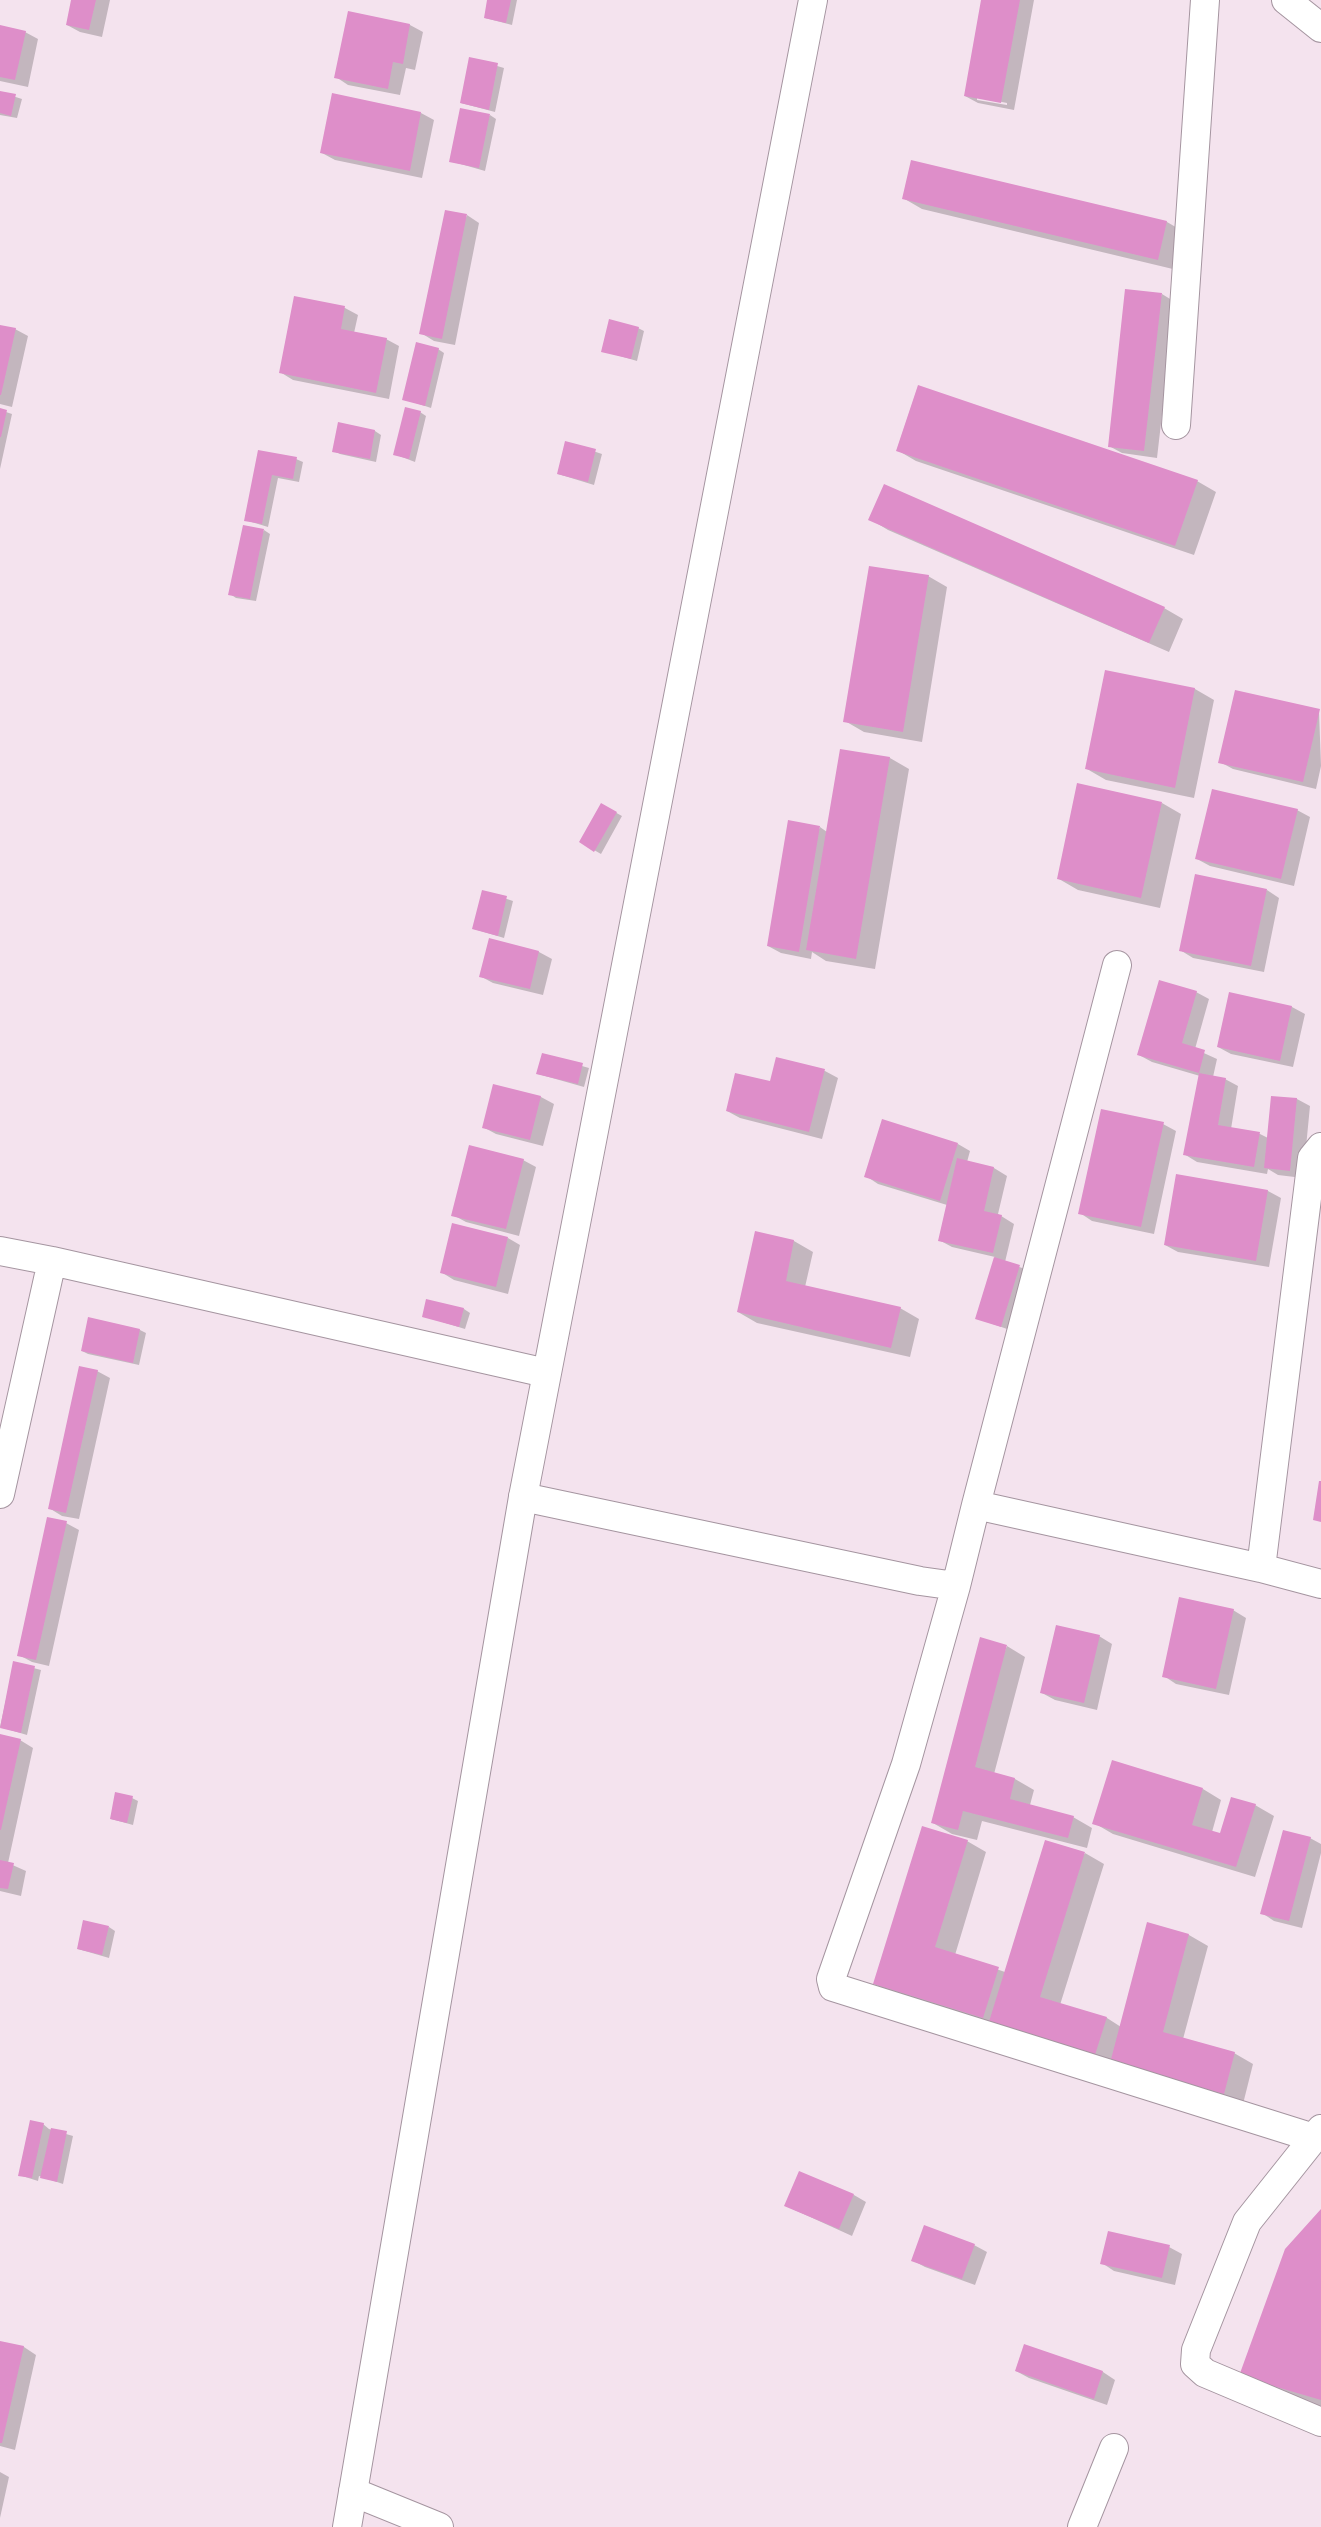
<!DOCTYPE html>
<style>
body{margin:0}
canvas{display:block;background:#f4e3ee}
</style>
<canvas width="1321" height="2527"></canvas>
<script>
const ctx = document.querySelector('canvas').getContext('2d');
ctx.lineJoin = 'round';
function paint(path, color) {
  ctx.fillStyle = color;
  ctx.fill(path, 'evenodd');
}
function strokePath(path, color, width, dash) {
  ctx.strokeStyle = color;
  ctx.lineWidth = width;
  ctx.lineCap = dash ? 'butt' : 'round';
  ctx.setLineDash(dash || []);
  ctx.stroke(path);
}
paint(new Path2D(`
 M73 0H110L102 37 80 32 67 25Z
 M489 0H517L512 25 485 18Z
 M982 0H1034L1014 110 978 103 965 96ZM977 97 1007 103V105L977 100Z
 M349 13 410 25 423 32 415 70 406 68 400 95 348 85 336 77Z
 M0 26 25 32 38 39 28 87 0 81Z
 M470 58 504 68 495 112 461 103Z
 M0 92 22 99 17 118 0 115Z
 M421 113 434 120 422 178 335 160 322 153Z
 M490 115 496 119 485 171 450 161Z
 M912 161 1167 222 1186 233 1177 270 922 209 903 198Z
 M467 215 479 223 455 345 434 341 421 333Z
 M1162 294 1175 302 1157 458 1122 453 1109 446Z
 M295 298 345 308 358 315 354 333 386 339 399 346 389 399 293 380 280 372Z
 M638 328 644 331 637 361 603 351Z
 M15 329 28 336 12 407 0 404V331Z
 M438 349 444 353 431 408 404 399Z
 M0 410 12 414 0 469Z
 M420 412 426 416 415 462 394 454Z
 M339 424 375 431 381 435 376 462 340 454 334 451Z
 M566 442 602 454 594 485 558 474Z
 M897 450 1197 481 1216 492 1194 555 916 461Z
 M259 451 296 459 303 462 299 482 278 478 268 527 245 520Z
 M870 519 1164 608 1183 619 1169 652 888 530Z
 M264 530 270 534 256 601 236 598 230 594Z
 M928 576 947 587 922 742 864 732 845 721Z
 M1106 672 1195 689 1214 700 1194 798 1106 780 1087 769Z
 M1319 711 1321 766 1316 789 1233 769 1220 762Z
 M841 750 890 758 909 769 875 969 826 961 812 952 811 959 781 953 768 946 820 827 827 832Z
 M1162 803 1181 814 1160 908 1078 890 1059 879Z
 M602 805 622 816 601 854 580 842Z
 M1297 810 1310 817 1294 886 1210 866 1197 859Z
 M1267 890 1279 898 1264 972 1193 958 1180 950Z
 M483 891 513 901 504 938 474 929Z
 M490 940 539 952 552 959 543 995 493 983 480 976Z
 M1196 992 1209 999 1195 1049 1217 1059 1213 1077 1225 1079 1238 1086 1231 1129 1260 1134 1268 1138 1272 1097 1297 1099 1310 1106 1303 1178 1278 1175 1268 1169 1267 1174 1197 1162 1184 1154 1200 1076 1152 1062 1139 1055Z
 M1230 994 1292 1007 1305 1014 1293 1067 1231 1054 1218 1047Z
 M543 1055 589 1068 584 1087 538 1074Z
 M777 1058 825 1071 838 1078 822 1139 740 1118 727 1111 771 1083Z
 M494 1085 541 1097 554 1104 543 1146 496 1134 483 1127Z
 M1163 1124 1176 1131 1154 1234 1092 1221 1080 1213Z
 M958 1144 970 1151 967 1162 994 1168 1007 1176 998 1214 1014 1224 1005 1262 1025 1269 1007 1329 976 1318 995 1257 952 1247 939 1240 947 1205 878 1184 866 1176Z
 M523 1160 536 1167 519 1236 466 1222 453 1215Z
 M1177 1175 1268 1191 1281 1198 1269 1267 1178 1252 1165 1245Z
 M756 1232 794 1241 813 1252 805 1287 900 1308 919 1319 910 1357 757 1323 738 1312Z
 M508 1238 520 1245 508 1294 454 1280 441 1272Z
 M464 1309 470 1313 465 1329 423 1316Z
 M89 1319 140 1330 146 1333 139 1365 88 1354 82 1351Z
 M97 1371 110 1378 79 1519 62 1516 49 1508Z
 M66 1523 79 1530 49 1666 32 1662 19 1655Z
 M1233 1610 1246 1618 1229 1695 1176 1684 1164 1676Z
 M1099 1636 1112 1644 1097 1710 1055 1700 1042 1693Z
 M1007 1646 1025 1657 994 1774 1015 1779 1034 1790 1030 1805 1073 1817 1092 1828 1087 1848 982 1821 977 1840 952 1834 933 1823Z
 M14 1663 41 1670 27 1735 0 1727Z
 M0 1736 20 1740 33 1748 8 1863 26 1871 21 1896 0 1891Z
 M1203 1789 1221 1800 1212 1832 1220 1835 1255 1805 1274 1816 1255 1877 1113 1834 1094 1823Z
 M132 1798 138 1801 133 1825 111 1819Z
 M1310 1838 1321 1844V1853L1302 1928 1274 1921 1262 1913Z
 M967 1841 986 1852 955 1955 1005 1972 1085 1853 1104 1864 1060 2005 1107 2018 1121 2027 1148 1924 1189 1935 1208 1946 1183 2039 1234 2053 1253 2064 1243 2104 894 1995 875 1984Z
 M109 1927 115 1931 109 1958 78 1949Z
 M43 2124 49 2129 73 2136 63 2184 39 2176 38 2181 19 2175Z
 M854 2195 866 2202 852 2236 786 2206Z
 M1321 2211V2406L1265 2389 1241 2375Z
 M974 2245 987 2252 975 2285 925 2267 912 2260Z
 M1169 2247 1182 2254 1175 2285 1114 2271 1102 2263Z
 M0 2342 24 2347 36 2355 15 2450 0 2446Z
 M1025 2346 1103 2372 1115 2380 1107 2405 1029 2378 1016 2371Z
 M0 2472 9 2477 0 2518Z`), '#0003');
paint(new Path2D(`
 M71 0H96L89 30 66 25Z
 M487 0H511L506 23 484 18Z
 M981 0H1020L1001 103 964 96Z
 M348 11 410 24 403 64 393 62 388 89 334 78Z
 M0 25 26 31 15 80 0 77Z
 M469 57 498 63 489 110 460 103Z
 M0 91 16 94 11 116 0 113Z
 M332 93 421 112 410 171 320 153Z
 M460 108 490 114 479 168 449 162Z
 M911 160 1167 221 1158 260 902 199Z
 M445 210 467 214 442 339 419 334Z
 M1125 289 1162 293 1144 451 1108 447Z
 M294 296 345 306 341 329 387 338 376 393 279 373Z
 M609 319 639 327 631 359 601 352Z
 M0 325 16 328 1 395H0Z
 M416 342 439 348 425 406 402 400Z
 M918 385 1198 480 1175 546 896 451Z
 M405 407 421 411 409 459 393 455Z
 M0 408 7 410 1 437H0Z
 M338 422 375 430 370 459 332 452Z
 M565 441 596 449 588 482 557 474Z
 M258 450 297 457 293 479 272 475 262 524 244 521Z
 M884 484 1165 607 1149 643 868 520Z
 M243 525 264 529 250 599 228 595Z
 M869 566 929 575 903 732 843 722Z
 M1105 670 1195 688 1175 788 1085 769Z
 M1235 690 1320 709 1303 782 1218 763Z
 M840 749 890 757 856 959 806 950Z
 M1077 783 1162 802 1141 898 1057 879Z
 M1212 789 1298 809 1281 879 1195 859Z
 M601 803 617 812 594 852 579 842Z
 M788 820 820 826 799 952 767 946Z
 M1195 874 1267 889 1251 966 1179 951Z
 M482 890 507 896 498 936 472 929Z
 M489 938 539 951 530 989 479 977Z
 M1159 980 1197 991 1182 1043 1205 1050 1199 1073 1137 1055Z
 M1229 992 1292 1006 1280 1061 1217 1047Z
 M542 1053 583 1063 578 1084 536 1074Z
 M776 1057 825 1069 809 1132 726 1111 735 1073 770 1081Z
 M1199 1073 1226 1078 1218 1125 1260 1132 1254 1167 1183 1155Z
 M493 1084 541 1096 530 1140 482 1128Z
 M1271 1096 1297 1098 1290 1171 1264 1168Z
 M1101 1109 1164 1122 1141 1227 1078 1214Z
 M882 1119 958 1143 940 1201 864 1177Z
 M469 1145 524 1159 506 1229 451 1216Z
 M957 1158 994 1167 984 1211 1002 1215 993 1253 938 1241Z
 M1176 1174 1268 1190 1256 1261 1164 1245Z
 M452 1223 508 1237 496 1287 440 1273Z
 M755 1231 794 1240 786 1281 901 1307 891 1348 737 1312Z
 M994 1257 1020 1265 1001 1327 975 1319Z
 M426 1299 464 1308 459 1327 422 1317Z
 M88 1317 140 1329 133 1363 81 1351Z
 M79 1366 98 1370 66 1513 48 1509Z
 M1319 1481H1321V1522L1313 1520Z
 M47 1517 67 1521 36 1660 17 1656Z
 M1179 1597 1234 1609 1216 1689 1162 1677Z
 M1056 1625 1100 1635 1084 1703 1040 1693Z
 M980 1637 1007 1645 975 1767 1015 1778 1010 1799 1074 1816 1068 1838 963 1811 958 1830 931 1823Z
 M13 1661 35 1666 21 1733 0 1728Z
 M0 1734 21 1739 1 1830H0Z
 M1112 1760 1203 1788 1192 1825 1220 1833 1231 1797 1256 1804 1236 1867 1092 1824Z
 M115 1792 133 1796 127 1823 110 1819Z
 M922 1826 968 1840 935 1947 999 1967 983 2018 873 1984Z
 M1283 1830 1311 1837 1289 1921 1260 1914Z
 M1045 1840 1085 1852 1040 1997 1107 2017 1094 2058 988 2025Z
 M0 1860 14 1863 8 1889 0 1888Z
 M83 1920 109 1926 102 1955 77 1949Z
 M1147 1922 1189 1934 1163 2032 1235 2052 1224 2094 1110 2063Z
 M30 2120 44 2123 32 2178 18 2176Z
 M51 2128 67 2131 57 2182 40 2178Z
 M799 2171 854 2194 839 2229 784 2206Z
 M1321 2209V2400L1239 2376 1285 2249Z
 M924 2225 975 2244 962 2279 911 2261Z
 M1108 2231 1170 2245 1162 2278 1100 2264Z
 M0 2341 24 2346 2 2443H0Z
 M1024 2344 1103 2371 1094 2399 1015 2371Z`), '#de8ec9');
const minor = new Path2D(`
 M1286 0 1321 28
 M1176 425 1205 0
 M0 1251 52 1261 546 1373
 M0 1494 52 1261
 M523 1497 920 1581 956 1586 976 1505 1261 1568 1321 1584
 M976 1505 1117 965
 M1261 1568 1312 1158 1321 1147
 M956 1586 906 1764 831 1979 833 1987 1314 2138
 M1321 2129 1247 2222 1196 2350 1195 2364 1205 2373 1321 2422
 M353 2492 439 2527
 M1082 2527 1114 2448`);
const major = new Path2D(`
 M347 2527 523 1497 813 0`);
strokePath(minor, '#a595a0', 30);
strokePath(major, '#a595a0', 30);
strokePath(minor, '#fff', 28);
strokePath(major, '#fff', 28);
</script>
